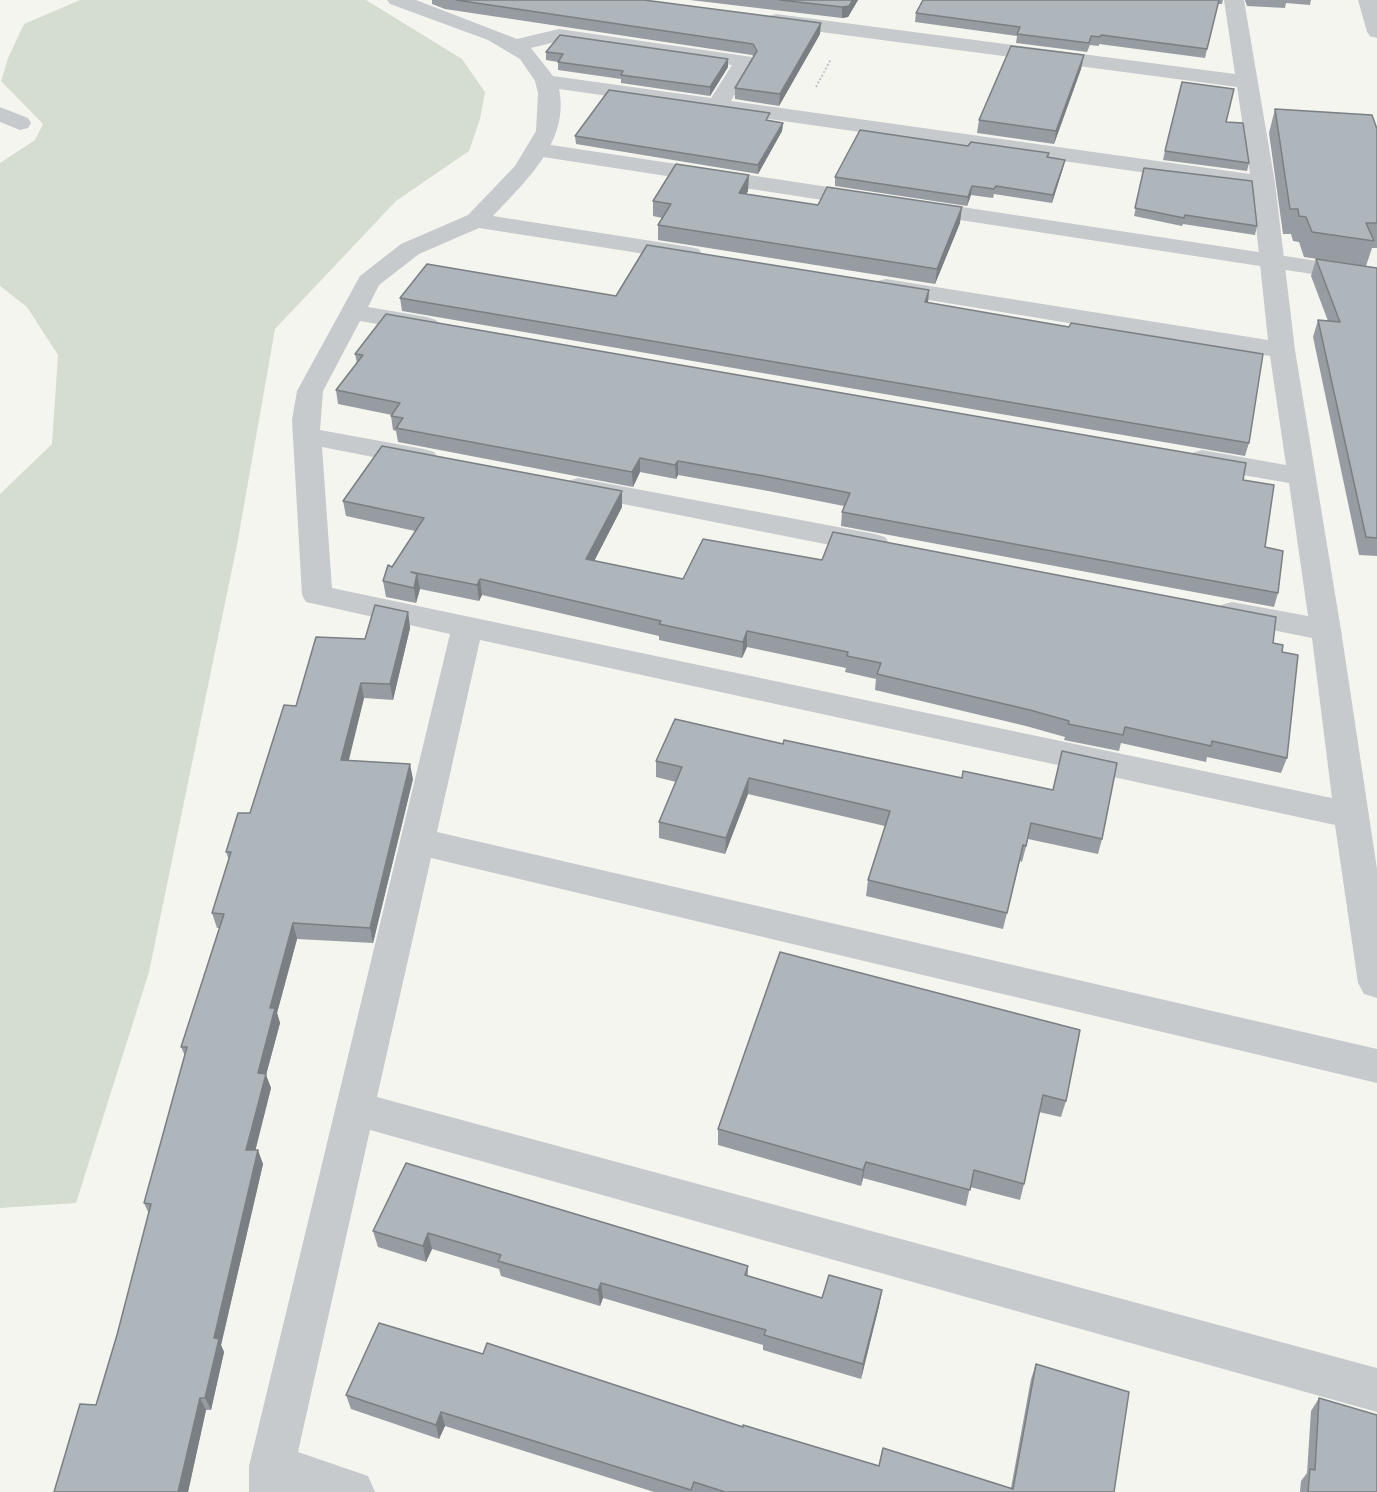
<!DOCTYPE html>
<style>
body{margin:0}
canvas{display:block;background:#f5f5f0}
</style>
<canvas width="1377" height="1492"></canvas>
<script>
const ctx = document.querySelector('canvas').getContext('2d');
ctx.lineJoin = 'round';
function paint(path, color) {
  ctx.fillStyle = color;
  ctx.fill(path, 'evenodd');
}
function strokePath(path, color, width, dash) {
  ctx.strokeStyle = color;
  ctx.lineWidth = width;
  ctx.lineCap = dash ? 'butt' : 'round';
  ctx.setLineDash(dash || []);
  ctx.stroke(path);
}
paint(new Path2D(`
 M80 0H366L462 59 485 92 480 119 469 151 396 201 275 329 237 545 149 972 76 1203 0 1208V494L52 444 58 355 27 307 0 286V163L35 140 43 124 1 81 8 58 24 24Z`), '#d5ddd1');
strokePath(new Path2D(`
 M816 87 831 59`), '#c0c1c3', 2, [2, 2]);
paint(new Path2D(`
 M387 0H416L517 39 559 29 752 57 755 61 731 101 1250 174 1237 87 776 26 769 24 766 20 769 16 776 14 1235 74 1224 0H1244L1275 183 1295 350 1341 630 1377 869V998L1364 994 1358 983 1335 825 480 640 437 832 1377 1049V1083L431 858 377 1097 1377 1368V1412L370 1130 298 1452 368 1476 375 1492H249V1466L450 634 306 602 302 595 292 420 297 391 360 276 401 244 468 215 515 166 536 131 538 93 535 81 520 59 488 40 390 4ZM559 41 732 65 711 98 553 76 531 48ZM559 89 1252 188 1268 340 886 279 877 281 874 286 877 291 886 293 1270 356 1286 465 1202 450 1192 453 1188 459 1192 465 1202 468 1289 483 1308 616 1232 602 1221 605 1217 612 1221 619 1232 622 1312 638 1332 798 332 588 322 447 424 467 434 464 438 458 434 452 424 449 320 430 323 391 360 321 427 333 436 330 440 325 436 320 427 317 368 307 379 285 419 254 479 228 690 261 699 259 702 254 699 249 690 247 493 216C526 181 570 141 559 89Z
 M0 107 28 118 31 123 28 128 20 130 0 122Z
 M578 478 875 534 885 537 890 544 885 551 875 554 568 493 564 487 568 481Z`), '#c7cacd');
paint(new Path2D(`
 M1358 0H1377V38L1370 36 1367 32Z
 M538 143 868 193 876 195 880 200 876 205 868 207 530 155 527 150 530 145Z
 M916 200 1377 270V284L908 212 904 207 908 202Z`), '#c7cacd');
paint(new Path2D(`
 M432 0H644L820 34 779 106 735 99V88L754 57 752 55 445 9 432 4Z
 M690 0H858L848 17 842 18Z
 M923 0H1223L1222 4H1218L1205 58 1099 44V46L1090 45 1087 52 1016 43 1017 36 915 22 916 13Z
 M1245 0H1311L1310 5 1286 3 1285 8 1247 6Z
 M546 52 728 59V67L710 96 621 83V79L558 70V62L546 60Z
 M1084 55 1081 69 1054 144 977 133 979 120Z
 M1275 109 1377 129V248H1372L1366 266 1304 257 1299 242 1293 241 1291 234H1283L1269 133Z
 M770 121 783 123 782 131 758 174 576 144 575 136Z
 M1226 122 1249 163 1247 171 1163 160 1165 151Z
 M968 146 1049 153 1048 157 1063 168 1052 203 994 194 993 198 971 195 967 206 835 186V177Z
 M1144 168 1257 226 1255 235 1183 224 1182 226 1134 216Z
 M748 191 746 194 818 205 960 223 935 284 658 240V225L662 218 653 216V201Z
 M1316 259 1377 268V556L1359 555 1313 337 1318 320 1328 321 1311 276Z
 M929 290 928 302 1249 443 1245 456 402 311 400 298 616 296Z
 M355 354 1243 480 1278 593 1274 607 841 526 842 512 844 506 763 490 678 475 676 479 640 472 633 487 398 442 396 431 393 430 391 416 392 415 338 404 336 390 357 363Z
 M343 501 622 507 594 561 683 579 1273 643 1282 652 1287 758 1281 773 1207 757 1206 762 1121 743 1119 751 1064 740 1065 737 1026 726 875 690 876 679 845 672 846 668 747 647 742 658 659 640V636L482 595 479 601 420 589 416 603 386 597 383 581 415 531 346 516Z
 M408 612 410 628 393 700 364 698 348 761 413 779 373 943 297 939 277 1013 280 1023 266 1075 271 1088 255 1150 263 1164 221 1345 224 1352 211 1410H206L188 1492H54L96 1405 117 1335 149 1214 144 1203 185 1056 181 1047 219 928H217L212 913 229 860 226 852 250 813 296 706 365 639Z
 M675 719 1102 839 1098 854 1028 839 1022 862 1020 861 1003 929 866 896 868 880 885 826 748 794 725 854 659 838V822L676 782 656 777V761Z
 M780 952 1066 1101 1061 1117 1039 1112 1024 1184 1020 1200 970 1187 966 1206 863 1178 861 1186 718 1145V1129Z
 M406 1163 748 1266V1276L822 1298 882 1290 879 1306 861 1379 763 1350V1345L603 1298 600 1306 501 1276 499 1269 432 1249 426 1262 378 1247 373 1231Z
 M483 1354 879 1466 1011 1488 1031 1379 1036 1364 1114 1492H654L445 1426 439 1439 351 1409 346 1395Z
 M1319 1398 1377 1492H1300L1301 1481 1307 1473 1311 1411Z`), '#969ca1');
paint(new Path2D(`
 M853 0H858L848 17 842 18V7Z
 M821 23 820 34 779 106 780 94Z
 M1084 55 1081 69 1054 144 1056 131Z
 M728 59V67L710 96V87Z
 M783 123 782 131 758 174V165Z
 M1065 160 1063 168 1052 203 1053 195Z
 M749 175 748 191 738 208 739 193Z
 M972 186 971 195 967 206 968 197Z
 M962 207 960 223 935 284 937 269Z
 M929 290 928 303 925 302Z
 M640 458V472L633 487 632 472Z
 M678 461V475L676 479 675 465Z
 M622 491V507L587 575 586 559Z
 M417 574 420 589 416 603 414 588Z
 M480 579 482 595 479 601 477 585Z
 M408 612 410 628 393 700 390 684Z
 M747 631V647L742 658 743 642Z
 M361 683 364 698 345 776 341 760Z
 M410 764 413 779 373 943 370 928Z
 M749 778 748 794 725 854 726 838Z
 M293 923 297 939 277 1013 280 1023 266 1075 271 1088 252 1164 246 1150 258 1073 270 1008Z
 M258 1150 263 1164 221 1345 224 1352 211 1410 205 1398 214 1338Z
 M866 1162 863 1178 861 1186 863 1170Z
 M428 1233 432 1249 426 1262 423 1246Z
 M601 1283 603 1298 600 1306 598 1290Z
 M882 1290 879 1306 861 1379 863 1364Z
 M200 1398 206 1410 188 1492H178Z
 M441 1412 445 1426 439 1439 436 1425Z`), '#7a7f83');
const building = new Path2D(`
 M456 0H644L821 23 780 94 735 88 757 51 753 44Z
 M780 0H853L849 6 842 7Z
 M923 0H1219L1207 49 1101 35 1100 37 1091 36 1089 43 1017 34 1020 27 916 13Z
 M560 35 728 59 710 87 621 75 623 71 558 62 563 54 546 52Z
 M1011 46 1084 55 1056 131 979 120Z
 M1182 82 1234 89 1226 122 1243 123 1249 163 1165 151Z
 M609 90 770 113 766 120 783 123 758 165 575 136Z
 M1275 109 1372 115 1377 129V223H1366L1374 241 1312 232 1306 217 1299 216 1298 209H1290Z
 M860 130 968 146 971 142 1049 153 1047 157 1065 160 1053 195 996 186 994 189 972 186 968 197 835 177Z
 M676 164 749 175 739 193 818 205 827 187 962 207 937 269 658 225 671 204 653 201Z
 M1144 168 1252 181 1257 226 1185 215 1184 218 1135 208Z
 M647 245 929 290 925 302 1069 327 1071 323 1263 354 1249 443 400 298 427 264 616 296Z
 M1316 259 1377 268V538L1366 537 1318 320 1340 322Z
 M386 314 1246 463 1243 480 1274 485 1265 547 1283 551 1278 593 842 512 850 493 764 476 678 461 675 465 640 458 632 472 396 428 403 418 391 416 400 403 336 390 363 355 355 354Z
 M382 446 622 491 586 559 683 579 703 539 822 560 833 532 1276 617 1273 643 1283 645 1282 652 1298 655 1287 758 1212 741 1211 746 1125 727 1123 735 1068 724 1069 721 1030 710 877 674 881 663 847 656 848 652 747 631 743 642 659 624 661 621 480 579 477 585 411 572 417 574 414 588 383 581 388 565 392 567 424 518 343 501Z
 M375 605 408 612 390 684 361 683 341 760 410 764 370 928 293 923 270 1008H275L258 1073 266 1074 246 1150H258L214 1338 219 1339 205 1398H200L178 1492H54L80 1404 96 1405 117 1335 151 1204 144 1203 187 1047H181L224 914 212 913 231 852H226L238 813H250L284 705 296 706 316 637 365 639Z
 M675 719 783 744 784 740 962 778 963 771 1053 790 1062 751 1117 763 1102 839 1031 823 1026 846 1023 845 1007 913 868 880 890 811 749 778 726 838 659 822 682 767 656 761Z
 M780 952 1080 1030 1066 1101 1043 1095 1024 1184 974 1170 970 1190 866 1162 863 1170 718 1129Z
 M406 1163 748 1266 745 1275 822 1298 829 1275 882 1290 863 1364 764 1335 766 1330 601 1283 598 1290 498 1261 501 1255 428 1233 423 1246 373 1231Z
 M379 1323 483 1354 487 1343 743 1427V1425L879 1466 883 1448 1013 1489 1036 1364 1129 1392 1114 1492H725L694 1482 691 1490 441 1412 436 1425 346 1395Z
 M1319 1398 1377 1415V1492H1308L1310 1469 1315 1470Z`);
paint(building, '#aeb5bb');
strokePath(building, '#7a7f83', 1.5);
</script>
